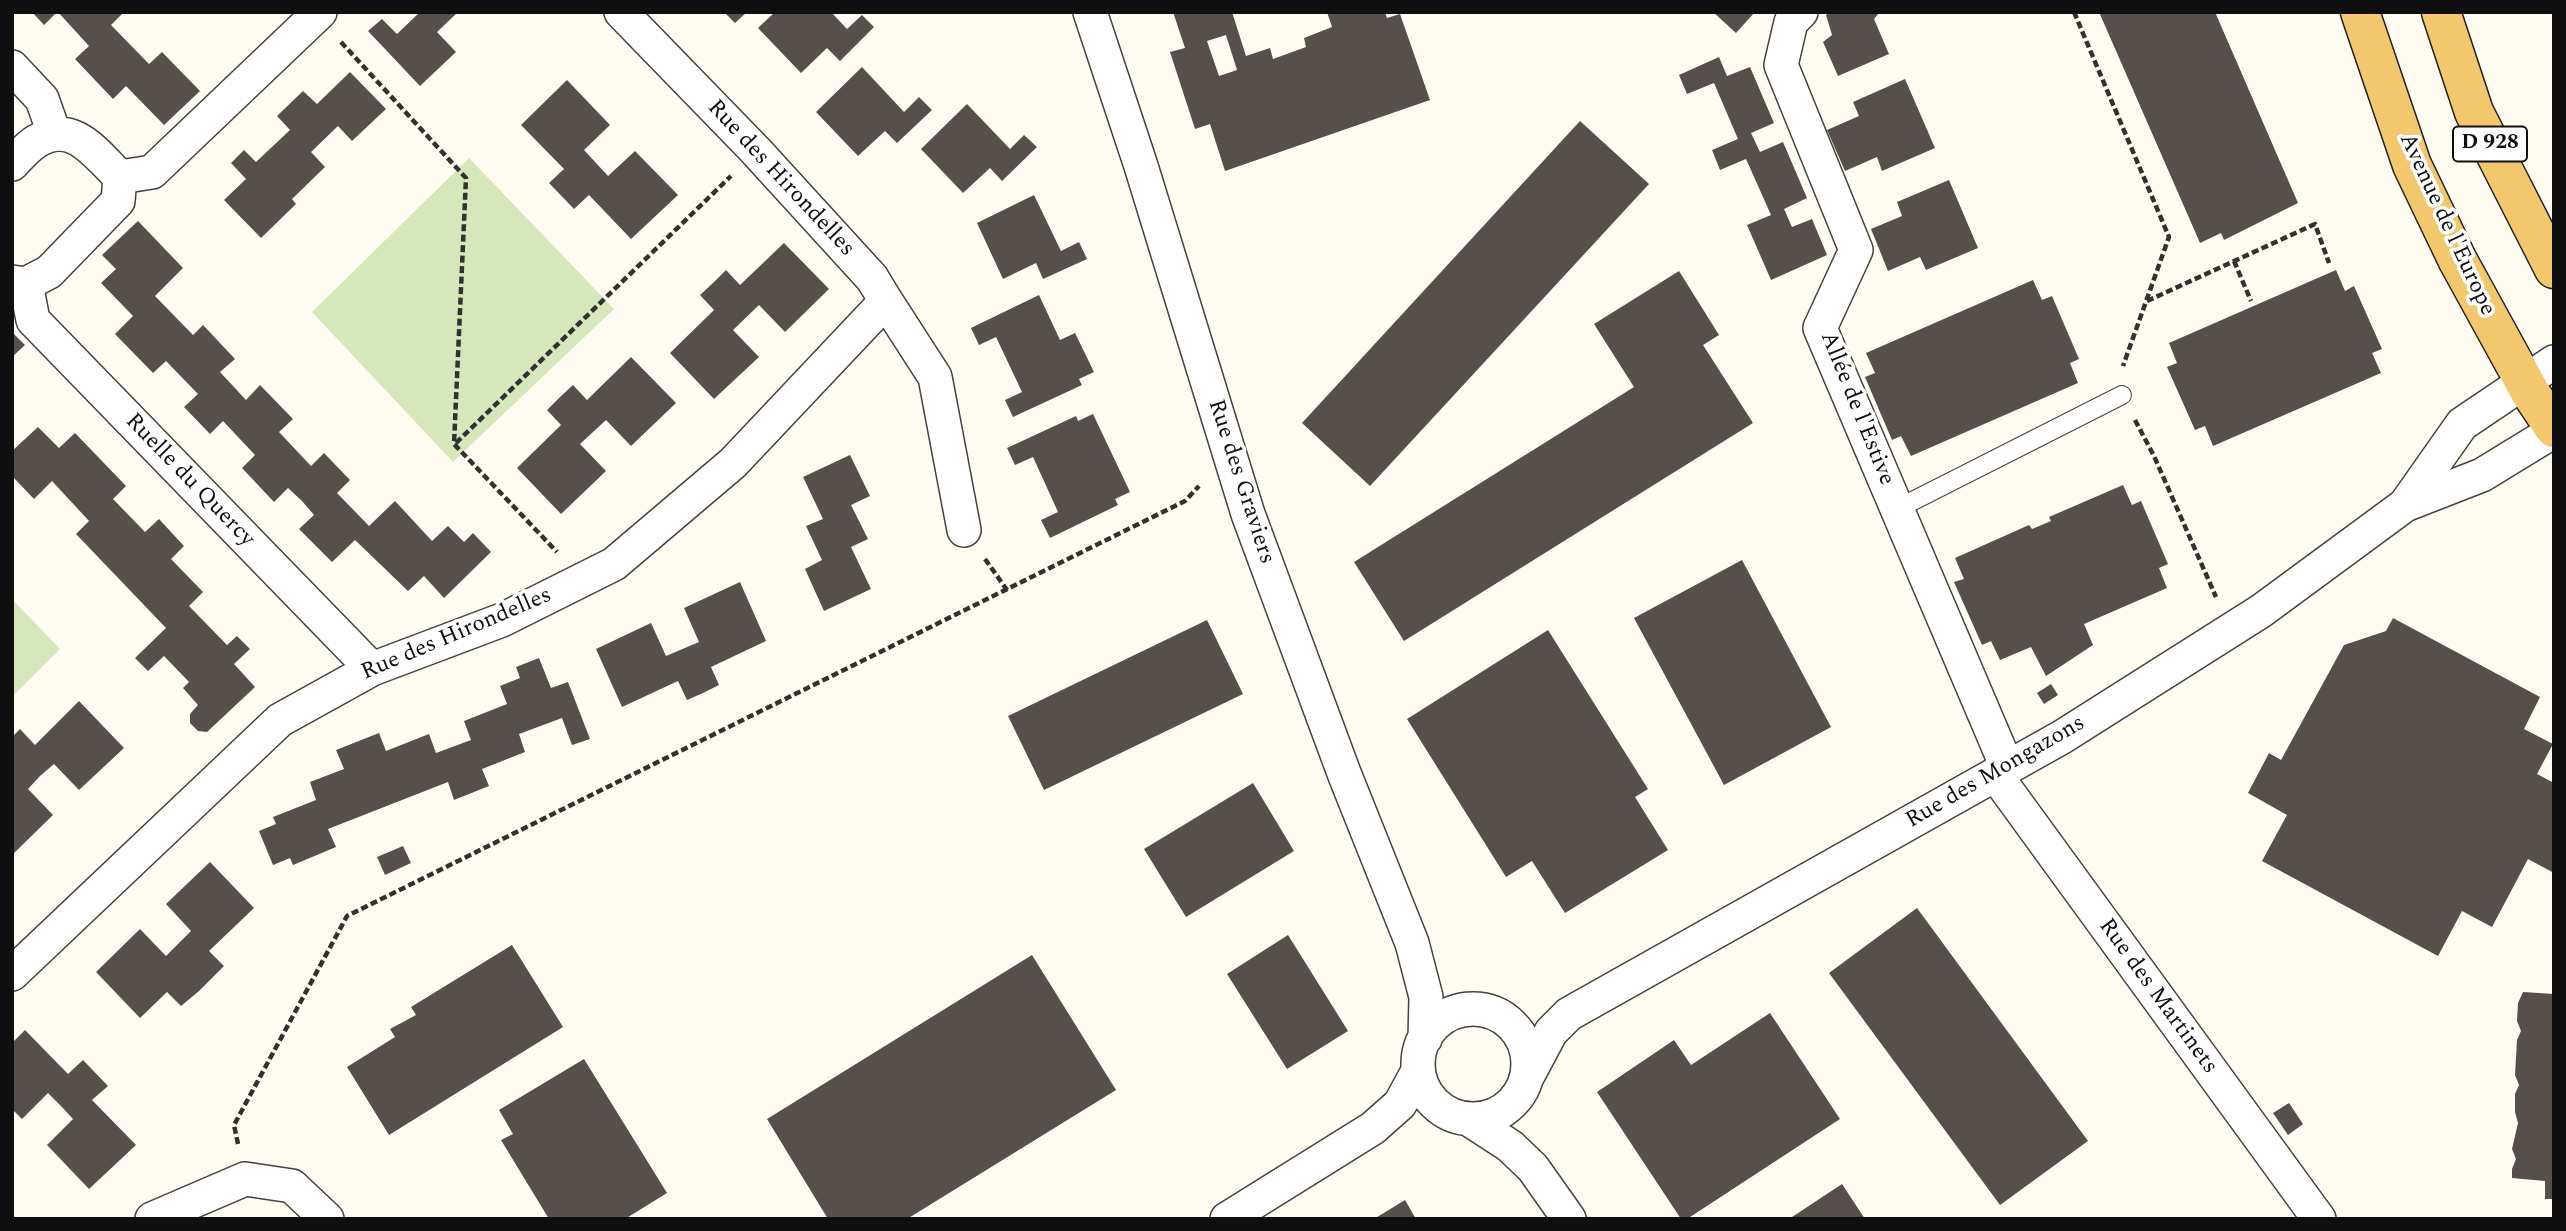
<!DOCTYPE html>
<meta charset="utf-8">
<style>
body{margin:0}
#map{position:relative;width:2566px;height:1231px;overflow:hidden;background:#fefbf1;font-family:Spectral,serif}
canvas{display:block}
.frame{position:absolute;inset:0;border:14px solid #0f0f0f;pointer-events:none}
</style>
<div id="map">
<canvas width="2566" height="1231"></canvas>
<div class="frame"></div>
</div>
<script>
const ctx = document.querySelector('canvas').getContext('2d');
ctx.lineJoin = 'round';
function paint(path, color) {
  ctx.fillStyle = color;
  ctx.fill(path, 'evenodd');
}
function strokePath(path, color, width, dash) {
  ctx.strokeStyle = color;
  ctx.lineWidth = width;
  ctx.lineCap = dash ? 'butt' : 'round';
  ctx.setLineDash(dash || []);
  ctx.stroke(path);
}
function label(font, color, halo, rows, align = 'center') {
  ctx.font = font + ' Spectral,serif';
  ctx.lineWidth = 7;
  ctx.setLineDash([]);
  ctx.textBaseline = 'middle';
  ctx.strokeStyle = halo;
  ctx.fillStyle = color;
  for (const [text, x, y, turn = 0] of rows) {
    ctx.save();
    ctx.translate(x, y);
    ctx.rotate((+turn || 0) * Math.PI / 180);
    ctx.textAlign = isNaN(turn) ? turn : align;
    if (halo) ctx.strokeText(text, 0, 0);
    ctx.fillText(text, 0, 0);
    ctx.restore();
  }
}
paint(new Path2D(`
 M469 158 614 309 453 462 312 312Z
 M12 599 60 649 12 697Z`), '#d6e8bb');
paint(new Path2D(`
 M32 12H57L44 25Z
 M58 12H124L111 25 149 64 162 52 200 91 164 125 126 86 113 99 75 59 89 46Z
 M420 12H458L437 32 456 52 420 86 368 31 382 19 397 34Z
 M724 12H747L735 23Z
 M775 12H831L847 29 862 15 874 27 840 61 827 48 801 73 758 28Z
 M1173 12H1232L1246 56 1270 48 1273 59 1306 47 1304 38 1332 27 1327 12H1385L1387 18 1400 14 1430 100 1225 171 1210 124 1195 129 1170 52 1185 48ZM1226 35 1237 70 1219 76 1207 41Z
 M1713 12H1755L1736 33Z
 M1829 12H1880L1874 19 1889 54 1838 76 1823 42 1832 35 1826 15Z
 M2099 12H2215L2298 203 2224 240 2221 233 2200 243Z
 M1719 57 1727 76 1750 67 1774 123 1751 133 1760 152 1783 142 1807 198 1784 209 1792 227 1812 219 1827 255 1771 280 1747 225 1771 215 1746 159 1720 170 1712 150 1738 139 1714 83 1687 94 1679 75Z
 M862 67 904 112 919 97 932 110 897 143 885 131 858 156 816 112Z
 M350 72 386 109 352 141 338 126 311 152 325 167 292 199 296 204 261 238 224 200 246 179 231 163 244 150 256 162 290 130 277 116 303 91 317 104Z
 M1905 79 1935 148 1882 171 1877 157 1845 171 1827 130 1859 116 1853 102Z
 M567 80 610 125 584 150 608 176 635 151 678 195 631 239 589 195 574 209 549 183 564 169 521 125Z
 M967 104 1010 149 1024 135 1037 147 1002 181 990 168 963 193 921 149Z
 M1580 121 1649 184 1370 486 1302 423Z
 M1949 180 1978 248 1926 270 1920 257 1888 271 1871 229 1902 216 1897 202Z
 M1034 195 1061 251 1079 242 1087 259 1043 279 1036 263 1003 279 977 223Z
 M138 221 183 268 155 296 193 335 203 325 235 359 220 372 246 400 260 385 293 419 279 432 311 466 324 453 350 480 337 493 369 526 395 501 432 541 448 526 464 542 473 533 491 552 444 598 424 576 408 591 355 540 332 562 299 529 314 515 302 501 288 488 274 502 242 468 255 455 223 421 210 434 184 407 198 394 166 361 153 373 115 334 133 316 101 283 116 269 102 255Z
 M784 243 829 289 785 332 759 305 733 330 759 357 714 399 670 353 714 310 700 295 713 283 726 270 740 285Z
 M2336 270 2345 291 2354 286 2382 349 2372 353 2381 373 2213 446 2205 426 2195 430 2167 367 2177 363 2169 343Z
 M1679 271 1719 335 1703 345 1753 423 1404 641 1354 562 1634 387 1594 324Z
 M2033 280 2042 300 2052 296 2079 359 2070 363 2078 383 1911 456 1901 436 1892 440 1865 377 1875 373 1866 353Z
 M1039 295 1060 340 1075 333 1094 372 1079 379 1082 385 1013 417 1005 400 1022 392 996 337 979 345 971 328Z
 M12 332 25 345 12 357Z
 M631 357 676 403 631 446 606 420 580 444 606 471 561 514 517 468 561 425 547 410 560 397 573 385 587 400Z
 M1093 414 1130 492 1115 499 1118 505 1050 538 1041 520 1058 512 1033 457 1015 465 1007 448 1076 416 1078 421Z
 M38 427 59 448 75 433 126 486 113 499 145 532 159 519 184 546 171 559 203 592 189 606 227 645 237 636 250 649 234 664 255 687 207 732 198 731 190 723V714L198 705 183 688 189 682 164 656 148 671 135 658 166 628 76 534 89 521 52 481 34 499 12 476V451Z
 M850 455 870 496 851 505 868 539 851 547 871 589 824 611 805 569 822 560 806 526 823 519 803 477Z
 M2123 485 2132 505 2141 501 2168 564 2159 568 2167 588 2084 624 2093 645 2046 676 2031 647 2000 660 1991 641 1982 645 1954 582 1964 579 1955 558 2029 525 2032 529 2051 521 2049 517Z
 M1742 560 1831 727 1724 785 1634 618Z
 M740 582 766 641 711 667 719 685 703 693 687 700 678 681 622 707 596 649 651 623 666 656 699 642 684 608Z
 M2393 618 2540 697 2524 729 2553 744 2537 774 2554 783V873L2528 859 2492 927 2462 911 2438 956 2262 861 2287 815 2248 793 2269 753 2281 760 2344 645 2386 631Z
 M1207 620 1243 694 1044 790 1008 716Z
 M1548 630 1648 789 1635 797 1668 850 1565 913 1532 861 1506 877 1407 719Z
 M539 658 551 688 568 682 590 739 572 745 562 718 519 734 525 752 482 769 489 786 454 800 448 782 328 829 336 847 293 865 290 858 273 865 259 831 276 824 273 817 316 800 310 782 344 769 336 750 379 733 386 751 429 734 436 753 471 740 464 721 507 704 500 686 520 678 516 667Z
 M2051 684 2058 695 2044 704 2037 693Z
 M79 701 124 748 79 790 54 764 40 776 28 789 53 815 12 855V737L20 729 35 745Z
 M1253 783 1294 851 1186 917 1144 849Z
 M403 846 411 863 385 875 377 857Z
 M210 862 254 908 209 951 224 966 199 991 181 1006 167 992 140 1018 96 972 140 929 166 956 191 931 166 904Z
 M1917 908 2088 1141 2000 1205 1829 973Z
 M1288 935 1348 1031 1287 1069 1227 974Z
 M512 945 563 1027 389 1135 347 1067 395 1037 390 1029 416 1015 411 1007Z
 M1032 955 1116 1090 907 1219H828L767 1119Z
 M2523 992 2554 994V1199H2545V1181L2512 1178V1169L2516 1159 2512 1149 2518 1123 2515 1112V1094L2519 1085 2515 1075 2517 1040 2521 1031 2517 1021 2518 1003Z
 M1770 1013 1840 1119 1687 1219H1681L1597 1092 1674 1040 1691 1065Z
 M25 1030 68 1074 83 1060 108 1086 92 1100 136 1145 89 1189 47 1145 73 1119 61 1106 48 1093 22 1119 12 1109V1043Z
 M584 1059 667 1193 625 1219H549L501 1140 513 1134 499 1110Z
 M2289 1103 2303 1124 2288 1135 2273 1113Z
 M1842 1184 1865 1219H1789Z
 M1405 1200 1416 1219H1374Z`), '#574f4b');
const service = new Path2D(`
 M1897 509 2122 395`);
const minor = new Path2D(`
 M1090 12 1141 166 1248 514 1344 773 1412 943 1426 997 1425 1039
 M1801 12 1791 22 1781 65 1856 250 1820 328 2007 767
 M12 67 42 99 54 133
 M12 164C20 156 28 146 37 141 73 119 96 154 120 177L118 201 49 272 26 284 12 282
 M120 177 152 172 320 12
 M26 284 33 320 372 669
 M886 301 935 377 964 530
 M2405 505 2462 424 2554 362
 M1995 774 2319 1219
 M12 974 280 720 372 669 502 620 614 564 733 463 886 301 872 278 756 151 621 12
 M1418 1064a55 55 0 1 1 110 0a55 55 0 1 1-110 0Z
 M1527 1077 1551 1032 1569 1014 2062 737 2261 611 2405 505 2482 475 2554 431
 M1470 1120 1510 1146 1533 1168 1569 1219
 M152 1219 245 1179 292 1186 327 1219
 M1227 1219 1373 1128 1400 1104 1418 1071`);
const primary = new Path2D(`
 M2360 12 2412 165 2457 259 2530 392 2554 428
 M2441 12 2474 112 2554 269`);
strokePath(service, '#424242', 20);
strokePath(minor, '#424242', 36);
strokePath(primary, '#202020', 41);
strokePath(new Path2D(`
 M2074 12 2169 237 2123 366
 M341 42 466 178 454 444 557 552
 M2234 261 2251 301
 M2147 301 2315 224 2329 263
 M2135 420 2154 456 2216 597
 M456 443 731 176
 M985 559 1007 590
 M238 1144 234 1125 347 916 1185 501 1199 486`), '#313131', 4.5, [7, 3.5]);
strokePath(service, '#fff', 18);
strokePath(minor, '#fff', 33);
strokePath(primary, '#f3c86c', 38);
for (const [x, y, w] of [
 [2490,144,74]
]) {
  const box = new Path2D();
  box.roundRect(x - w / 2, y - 17.5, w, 35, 5);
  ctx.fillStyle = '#fff';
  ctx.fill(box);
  strokePath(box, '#0f0f0f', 2);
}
label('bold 21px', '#0f0f0f', null, [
 ["D 928",2490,144]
]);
label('23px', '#0f0f0f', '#fff', [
 ["Rue des Hirondelles",780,179,47],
 ["Avenue de l'Europe",2446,225,65],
 ["Allée de l'Estive",1856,409,68],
 ["Ruelle du Quercy",189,481,46],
 ["Rue des Graviers",1240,482,72],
 ["Rue des Hirondelles",457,635,-23],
 ["Rue des Mongazons",1996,773,-30],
 ["Rue des Martinets",2157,997,54]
]);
</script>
